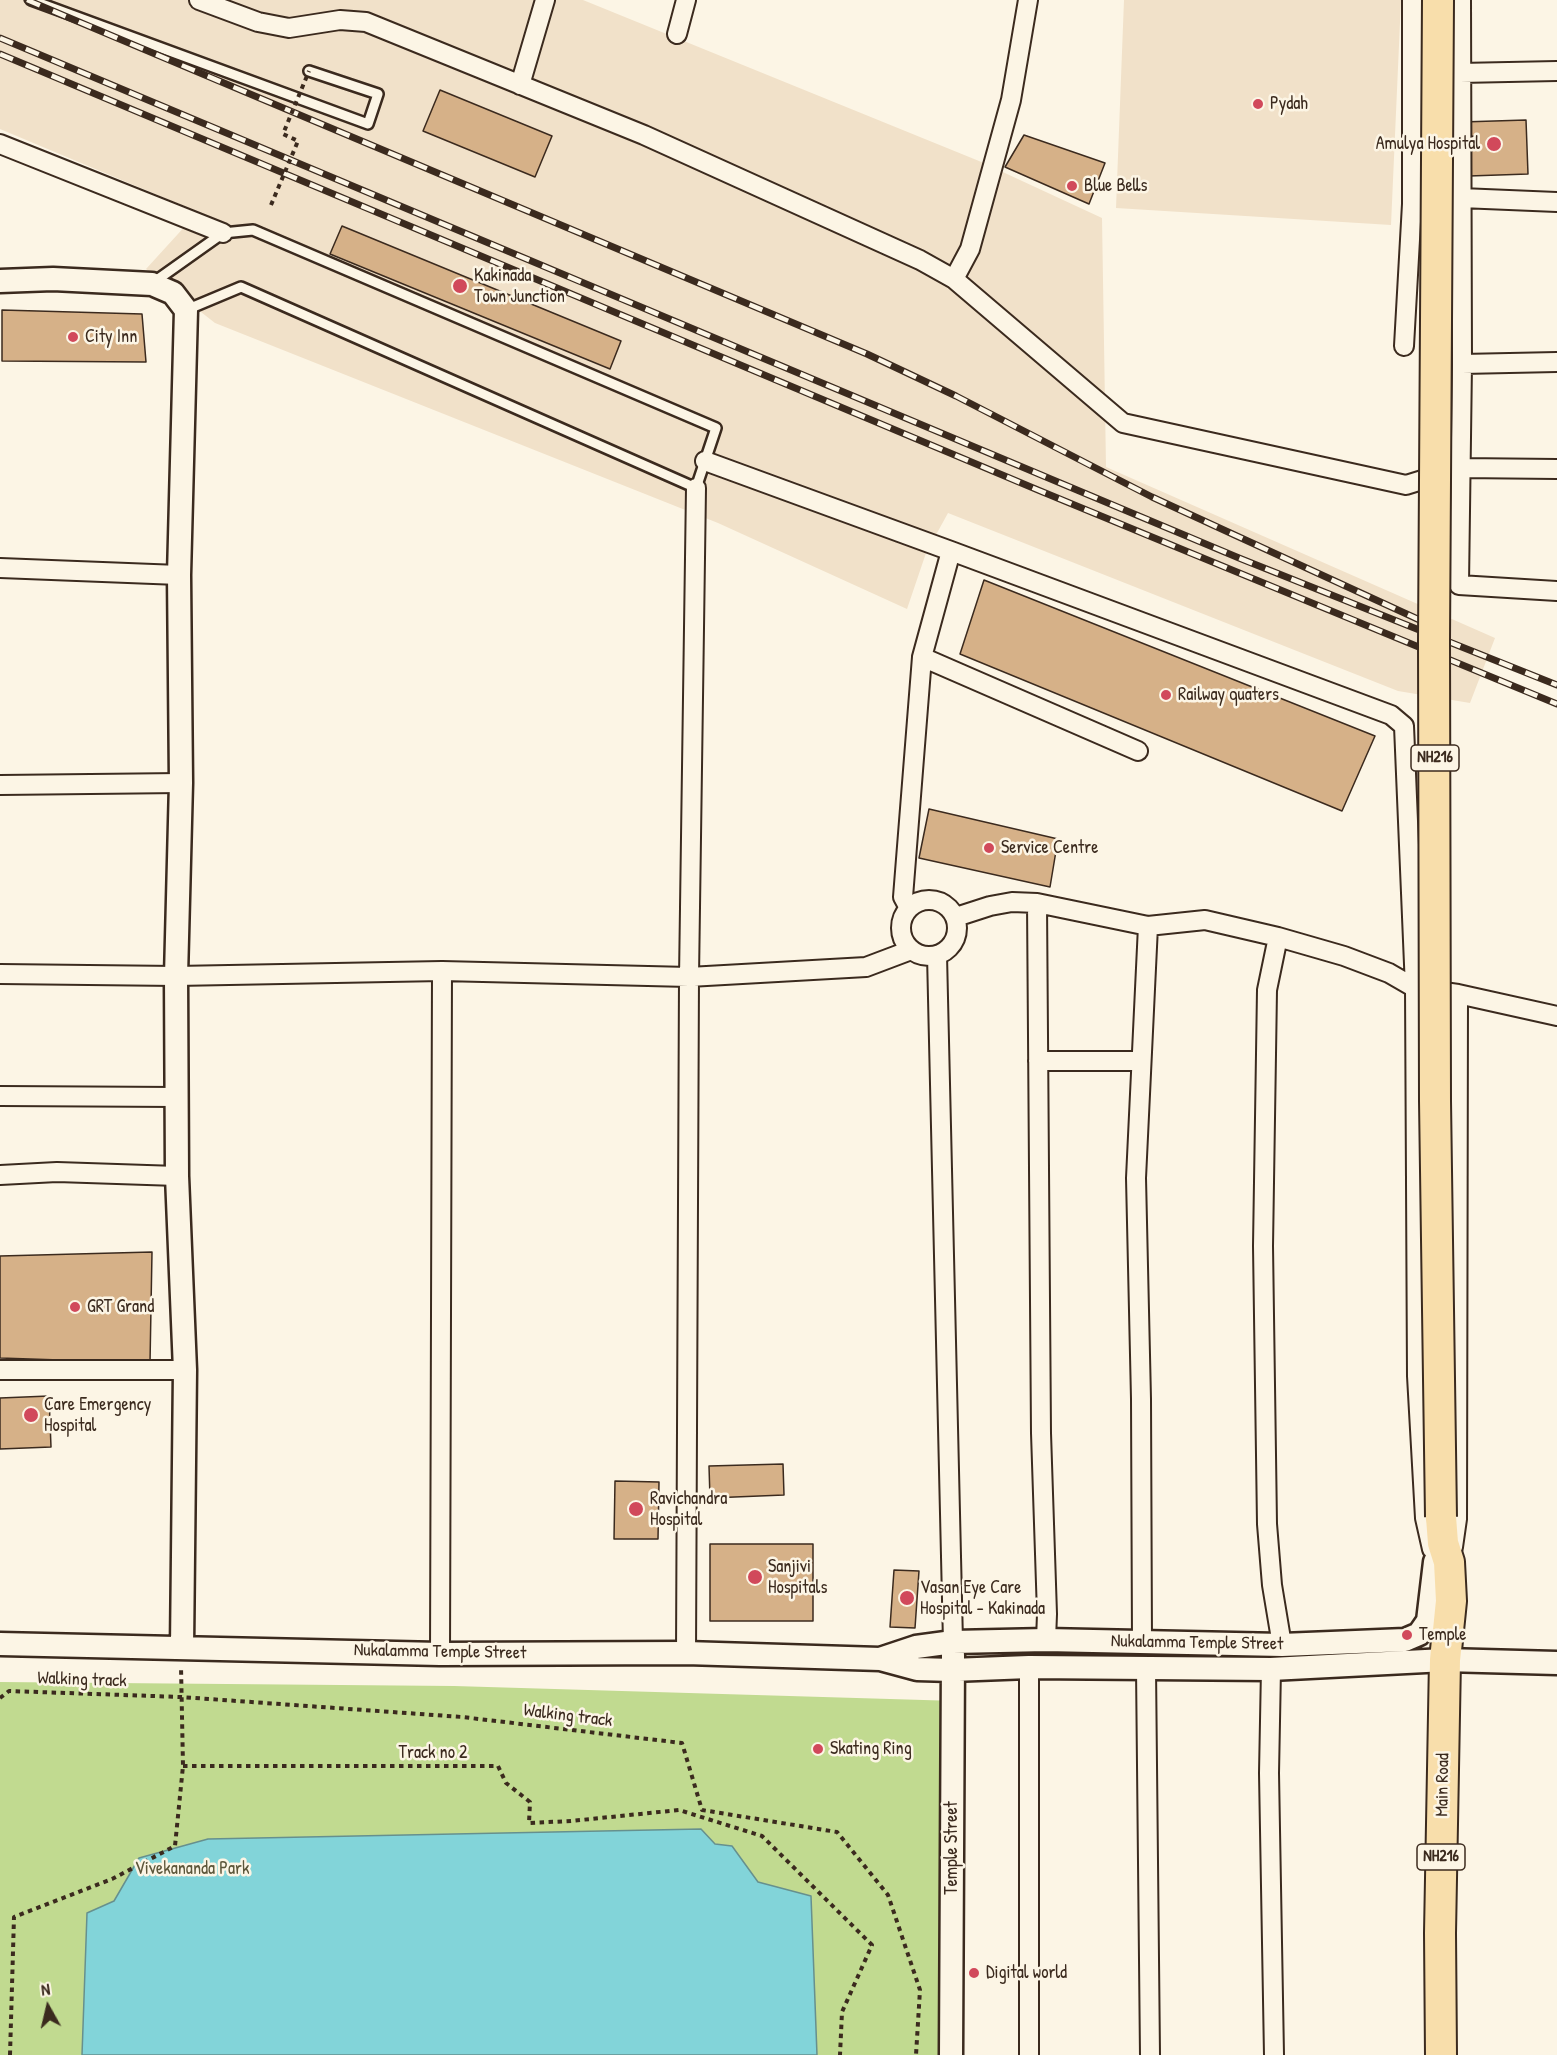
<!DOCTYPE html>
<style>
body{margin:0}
#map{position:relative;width:1557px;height:2055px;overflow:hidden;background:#fcf5e5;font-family:"Patrick Hand",sans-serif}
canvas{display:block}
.north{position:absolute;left:18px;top:1977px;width:60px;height:60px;-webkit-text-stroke:4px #fcf5e5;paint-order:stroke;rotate:352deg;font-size:16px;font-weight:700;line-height:24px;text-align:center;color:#3b2a1e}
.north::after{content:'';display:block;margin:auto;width:21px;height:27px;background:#3b2a1e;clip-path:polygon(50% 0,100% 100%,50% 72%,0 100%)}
</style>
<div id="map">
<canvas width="1557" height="2055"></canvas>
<div class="north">N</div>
</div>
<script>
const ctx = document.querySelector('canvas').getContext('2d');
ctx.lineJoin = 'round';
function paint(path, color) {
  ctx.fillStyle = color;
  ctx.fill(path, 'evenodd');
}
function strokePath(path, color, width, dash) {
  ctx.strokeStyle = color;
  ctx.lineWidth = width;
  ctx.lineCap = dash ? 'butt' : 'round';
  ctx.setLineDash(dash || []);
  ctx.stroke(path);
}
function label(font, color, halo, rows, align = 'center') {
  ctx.font = font + ' "Patrick Hand",sans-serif';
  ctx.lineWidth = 5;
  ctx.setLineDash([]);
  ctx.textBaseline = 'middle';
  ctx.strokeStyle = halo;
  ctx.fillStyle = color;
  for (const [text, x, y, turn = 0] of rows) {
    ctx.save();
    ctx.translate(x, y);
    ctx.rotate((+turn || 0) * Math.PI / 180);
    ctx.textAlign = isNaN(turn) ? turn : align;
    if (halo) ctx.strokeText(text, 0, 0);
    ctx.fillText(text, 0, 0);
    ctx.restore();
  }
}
paint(new Path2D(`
 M0 0H583L979 161 1102 218 1106 467 1495 638 1470 703 1398 691 948 513 926 553 907 609 718 523 215 323 146 269 198 212 0 129Z
 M1124 0H1401L1391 225 1116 208Z`), '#f1e1c9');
paint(new Path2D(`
 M0 1682 454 1686 957 1701 938 2055H0Z`), '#c1da90');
const water = new Path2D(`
 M701 1829 715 1844 732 1846 758 1882 811 1896 817 2055H82L87 1913 114 1901 139 1858 208 1839Z`);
paint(water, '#82d4d9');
strokePath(water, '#66908e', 1.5);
const building = new Path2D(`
 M440 90 552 136 535 177 423 131Z
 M1526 120 1528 174 1469 176 1468 149 1475 148V136L1463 137 1462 122Z
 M1024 135 1105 163 1089 204 1005 167Z
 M342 226 621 341 610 369 330 254Z
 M2 310 142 314 146 362 2 361Z
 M984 580 1375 736 1342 811 960 654Z
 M929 809 1058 839 1050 887 919 858Z
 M152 1252 150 1363 0 1358V1256Z
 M49 1396 51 1447 0 1449V1398Z
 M783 1464 784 1495 710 1498 709 1466Z
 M615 1481 659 1482 658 1539H614Z
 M710 1544H813V1621H710Z
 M894 1570 919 1571 915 1628 890 1627Z`);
paint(building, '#d6b188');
strokePath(building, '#3b2a1e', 1.5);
const service = new Path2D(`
 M31 0 368 124 378 94 309 71
 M154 282 223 233 253 230 716 428 696 488 241 287 186 310`);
const minor = new Path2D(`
 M199 0 258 22 289 28 340 20 366 22 644 135 920 260 954 279 1123 423 1406 485 1461 468 1557 469
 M1461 0 1462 364 1459 585 1557 591
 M677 34 686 0
 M1460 73 1557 71
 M520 85 545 0
 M0 144 223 233
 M1461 198 1557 202
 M954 279 970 249 1011 100 1028 0
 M1404 346 1412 204V0
 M1462 364 1557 362
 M705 461 951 551 1391 715 1404 726 1415 988 1417 1376 1425 1518 1432 1549
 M0 568 179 575
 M922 657 1138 751
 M0 785 181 783
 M901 928a28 28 0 1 1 56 0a28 28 0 1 1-56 0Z
 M1037 903 1041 1433 1047 1614 1046 1640
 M909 908 903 897 922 657 951 551
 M956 917 990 906 1012 902 1037 903 1148 926 1205 920 1278 937 1344 956 1389 973 1415 988 1458 994 1557 1016
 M1278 937 1267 990 1263 1246 1267 1524 1272 1585 1282 1645
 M937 955 953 1642
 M0 974 176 976 442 971 689 977 866 967 911 950
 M1038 1061H1140
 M0 1096 177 1097
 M0 1175 57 1172 177 1176
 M0 1370H185
 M1453 1547 1457 1519 1458 994
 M1142 1642 1141 1399 1136 1178 1148 926
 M686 1653 689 977 696 488
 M440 1654 442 971
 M1029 1667V2055
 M1146 1668 1150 2055
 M1271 1669 1269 1773 1274 2055`);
const tertiary = new Path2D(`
 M0 281 53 279 152 284 173 293 186 310 179 575 181 783 176 976 177 1176 185 1370 182 1647
 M0 1644 440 1654 686 1653 880 1659 917 1669 952 1670 1029 1667 1271 1669 1445 1660 1557 1663
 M880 1659 916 1647 953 1642 1046 1640 1282 1645 1405 1640 1419 1634 1428 1621 1435 1562 1443 1543
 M951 2055 953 1655`);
const trunk = new Path2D(`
 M1441 1517 1443 1543 1449 1562 1451 1601 1445 1660 1440 1933 1441 2055`);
strokePath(service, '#3b2a1e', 14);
strokePath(minor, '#3b2a1e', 22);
strokePath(tertiary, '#3b2a1e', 27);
strokePath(trunk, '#3b2a1e', 34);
strokePath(new Path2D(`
 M0 1698 9 1691 181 1697 462 1717 682 1743 702 1810 837 1832 888 1895 920 1990 916 2055
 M183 1766H498L506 1783 530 1802 529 1823 571 1821 679 1810 762 1836 872 1945 842 2012 840 2055
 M10 2055 14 1917 112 1879 175 1846 183 1766 181 1666`), '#3b2a1e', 4, [4.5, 4.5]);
strokePath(service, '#fcf5e5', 9);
strokePath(minor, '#fcf5e5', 18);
strokePath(tertiary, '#fcf5e5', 22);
strokePath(trunk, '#f8deab', 30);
const rail = new Path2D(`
 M27 0 867 354 956 396 1152 497 1424 622
 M0 38 1239 558 1557 685
 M0 54 1038 490 1557 704`);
strokePath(rail, '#3b2a1e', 7);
strokePath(rail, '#fcf5e5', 4.5, [14]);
const trunkBridge = new Path2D(`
 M1438 0 1434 640 1435 1101 1441 1517`);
strokePath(trunkBridge, '#3b2a1e', 34, []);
strokePath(new Path2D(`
 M271 205 298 141 283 134 309 71`), '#3b2a1e', 4, [4.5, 4.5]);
strokePath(trunkBridge, '#f8deab', 30);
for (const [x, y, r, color] of [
 [1258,104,6,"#d1495b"],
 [1494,144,8,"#d1495b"],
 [1072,186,6,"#d1495b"],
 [460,286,8,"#d1495b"],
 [73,337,6,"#d1495b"],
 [1166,695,6,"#d1495b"],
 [989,848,6,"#d1495b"],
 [75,1307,6,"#d1495b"],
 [31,1415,8,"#d1495b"],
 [636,1509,8,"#d1495b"],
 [755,1577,8,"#d1495b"],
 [907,1598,8,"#d1495b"],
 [1407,1635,6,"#d1495b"],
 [818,1749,6,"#d1495b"],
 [974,1973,6,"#d1495b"]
]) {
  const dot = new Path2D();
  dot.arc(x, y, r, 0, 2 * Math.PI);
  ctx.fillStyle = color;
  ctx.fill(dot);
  strokePath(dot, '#fcf5e5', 2);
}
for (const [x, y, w] of [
 [1435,758,48],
 [1441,1857,48]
]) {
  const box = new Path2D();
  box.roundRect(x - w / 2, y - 13, w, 26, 4.5);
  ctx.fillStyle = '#fcf5e5';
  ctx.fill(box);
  strokePath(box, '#3b2a1e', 1.5);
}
label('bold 16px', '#3b2a1e', null, [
 ["NH216",1435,758],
 ["NH216",1441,1857]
]);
label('18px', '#3b2a1e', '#fcf5e5', [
 ["Pydah",1270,104],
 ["Amulya Hospital",1480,144,"right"],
 ["Blue Bells",1084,186],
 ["Kakinada",474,276],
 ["Town Junction",474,297],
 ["City Inn",85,337],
 ["Railway quaters",1178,695],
 ["Service Centre",1001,848],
 ["GRT Grand",87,1307],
 ["Care Emergency",44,1405],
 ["Hospital",44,1426],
 ["Ravichandra",650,1499],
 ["Hospital",650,1520],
 ["Sanjivi",768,1567],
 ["Hospitals",768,1588],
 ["Vasan Eye Care",920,1588],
 ["Hospital - Kakinada",920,1609],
 ["Temple",1419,1635],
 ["Skating Ring",830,1749],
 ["Digital world",986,1973]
], 'left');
label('18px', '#3b2a1e', '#fcf5e5', [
 ["Nukalamma Temple Street",1197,1643,1],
 ["Nukalamma Temple Street",440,1652,1],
 ["Walking track",82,1680,2],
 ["Walking track",568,1716,7],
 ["Track no 2",433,1753],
 ["Main Road",1443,1785,-89],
 ["Temple Street",952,1848,-90]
]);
label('18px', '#5c563a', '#fcf5e5', [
 ["Vivekananda Park",192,1869]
]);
</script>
